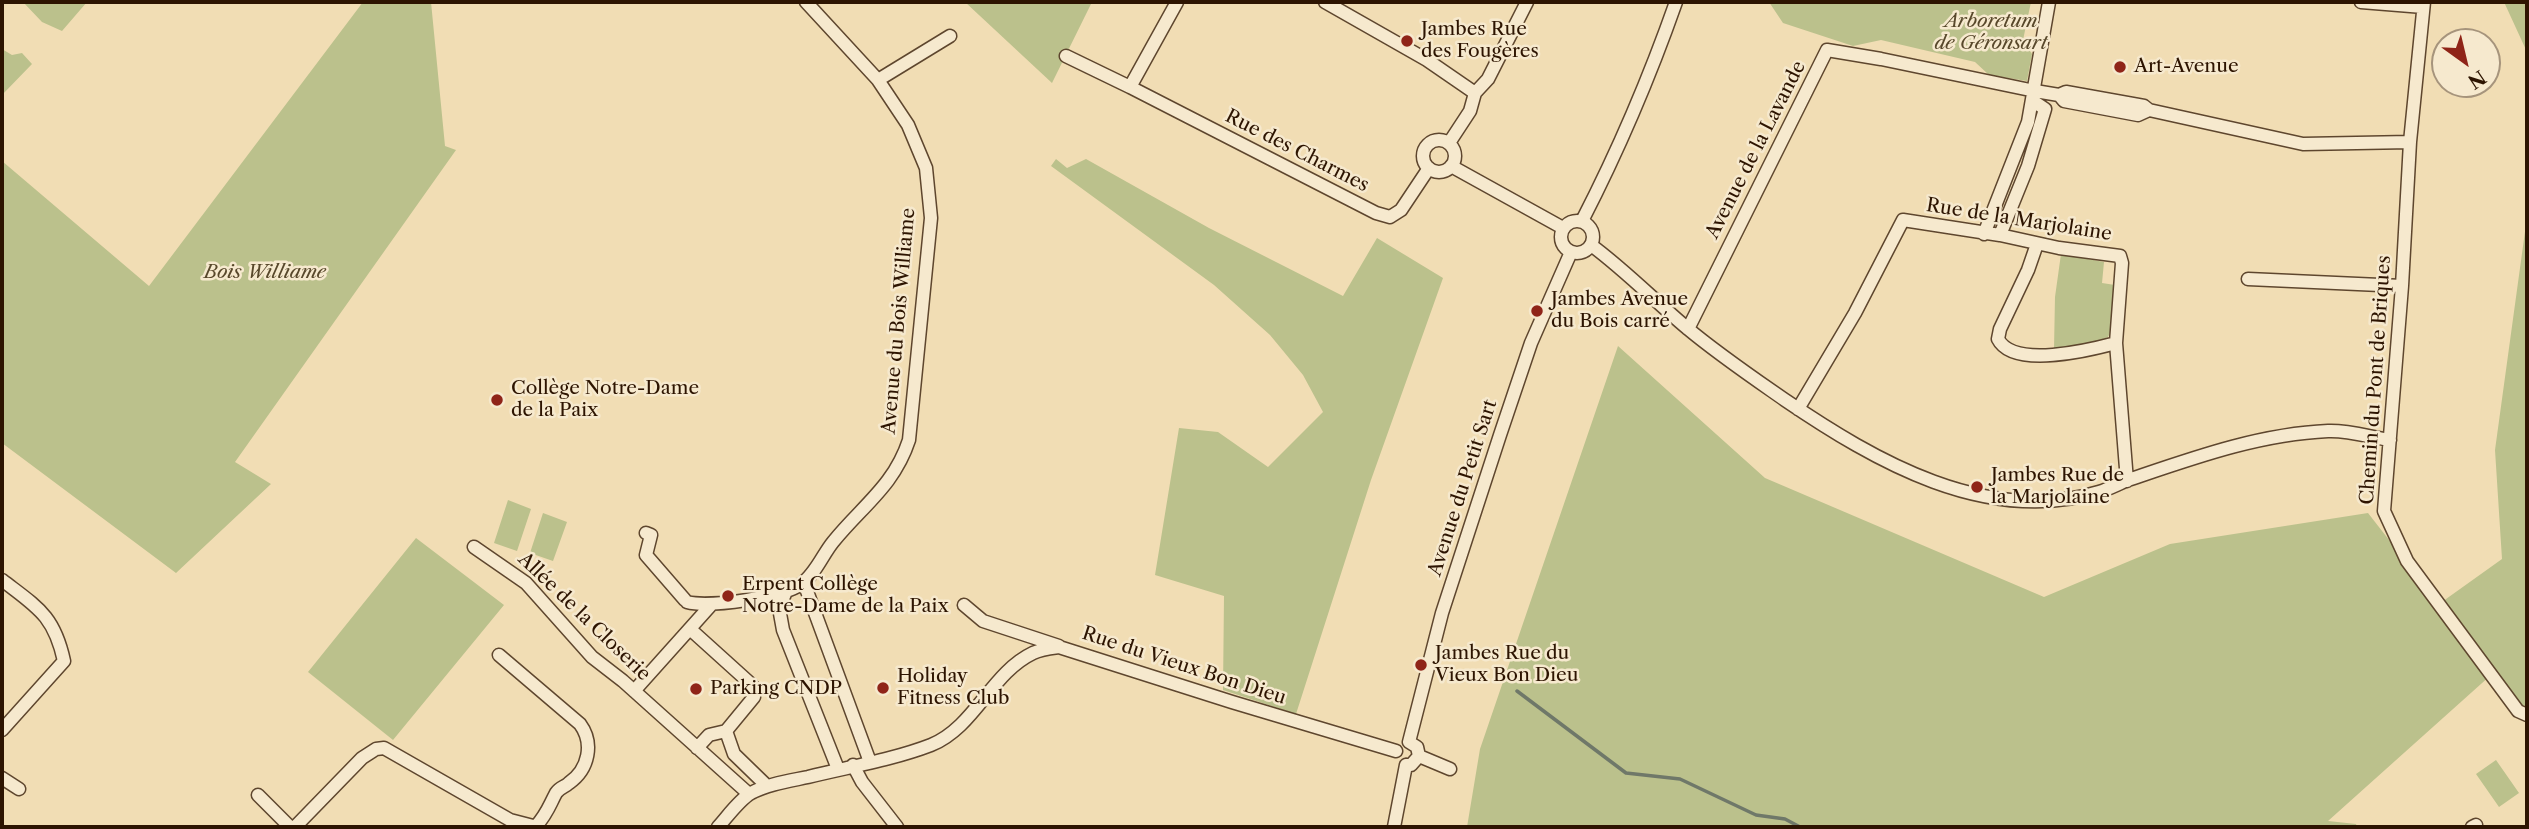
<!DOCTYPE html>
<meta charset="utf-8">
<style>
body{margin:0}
#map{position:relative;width:2529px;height:829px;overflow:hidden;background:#f1ddb4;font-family:"Libre Caslon Text",serif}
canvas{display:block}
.frame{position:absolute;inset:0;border:4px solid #2d1401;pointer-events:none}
.north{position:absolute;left:2431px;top:28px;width:70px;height:70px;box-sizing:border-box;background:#f6e9ce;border:2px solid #a6947c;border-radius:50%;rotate:146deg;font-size:19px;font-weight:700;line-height:28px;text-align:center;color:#2d1401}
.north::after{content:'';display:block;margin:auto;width:24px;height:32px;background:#8f2418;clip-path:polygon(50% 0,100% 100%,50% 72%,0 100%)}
</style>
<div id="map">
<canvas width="2529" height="829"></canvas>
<div class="frame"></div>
<div class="north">N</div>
</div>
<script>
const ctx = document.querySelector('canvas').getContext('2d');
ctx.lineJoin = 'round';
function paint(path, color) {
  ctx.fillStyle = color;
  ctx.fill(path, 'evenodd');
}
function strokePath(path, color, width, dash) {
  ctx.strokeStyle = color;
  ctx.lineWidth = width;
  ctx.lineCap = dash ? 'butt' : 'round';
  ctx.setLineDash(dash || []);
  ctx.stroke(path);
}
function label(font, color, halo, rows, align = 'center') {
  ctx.font = font + ' "Libre Caslon Text",serif';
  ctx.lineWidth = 5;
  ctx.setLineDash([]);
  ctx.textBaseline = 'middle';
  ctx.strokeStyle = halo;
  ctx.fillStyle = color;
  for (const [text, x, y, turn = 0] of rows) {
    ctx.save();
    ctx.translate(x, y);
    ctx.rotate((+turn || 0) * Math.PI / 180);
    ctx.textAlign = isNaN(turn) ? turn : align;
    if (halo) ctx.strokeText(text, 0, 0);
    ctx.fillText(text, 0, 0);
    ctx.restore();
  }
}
paint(new Path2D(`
 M23 2H87L62 31 42 22Z
 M363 2H431L445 146 456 150 235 462 271 484 176 573 2 443V161L149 286Z
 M965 2H1092L1052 83Z
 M1769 2H2031L2023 40 2032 54 2027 81 1989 75 1975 62 1881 40 1853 46 1783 23Z
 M2504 2H2527V52Z
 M2 49 12 55 22 53 32 64 2 95Z
 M1056 159 1067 168 1086 159 1209 228 1343 296 1377 238 1443 278 1371 480 1296 714 1223 690 1224 596 1155 575 1179 428 1218 432 1268 467 1323 412 1303 375 1270 335 1214 285 1051 166Z
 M2527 217V715L2491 675 2328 821 2356 824 2357 827H1467L1480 749 1618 346 1765 478 2044 597 2170 544 2368 513 2439 604 2502 559 2495 450Z
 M2061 254 2104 262 2102 283 2115 285 2112 329 2108 337 2093 343 2054 349 2055 297Z
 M508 500 531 509 517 551 494 543Z
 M543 513 567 522 553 561 530 553Z
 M416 538 504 605 393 740 308 672Z
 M2496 760 2519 793 2499 807 2476 774Z`), '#bbc18c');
strokePath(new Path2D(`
 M1517 691 1626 773 1680 779 1756 815 1785 819 1800 827`), '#6f7869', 3.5);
const minor = new Path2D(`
 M1177 2 1130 87 1376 213 1390 217 1401 210 1429 168
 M1325 2 1427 60 1475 93 1470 111 1449 143
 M2361 2 2423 7
 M2424 2 2410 142 2402 286 2384 511 2407 561 2518 711 2527 715
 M1066 56 1130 87
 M878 80 950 36
 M1475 93 1488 79 1527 2
 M2149 110 2303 144 2410 142
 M1423 156a16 16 0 1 1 32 0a16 16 0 1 1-32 0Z
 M1451 166 1563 228
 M1561 237a16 16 0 1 1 32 0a16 16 0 1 1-32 0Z
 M1582 221C1618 151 1650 76 1676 2
 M1984 234 2028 122 2049 2
 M2000 235 2028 166 2045 109 2033 101
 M2037 244 2028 270 2000 329 1998 339C2013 369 2090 350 2116 343
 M1591 245C1625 270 1655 301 1687 328 1718 354 1752 377 1785 400 1875 461 1986 526 2099 492 2109 489 2118 484 2128 480 2193 458 2259 434 2328 431 2348 430 2370 437 2390 440
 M2248 279 2402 286
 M1688 329 1827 50 1881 59 2035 91 2059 95 2066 92 2144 106 2149 110 2138 115 2064 101 2059 95
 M1798 409 1855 313 1903 220 2000 235 2059 248 2120 256 2122 263 2116 343 2127 481
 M646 533 651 535 646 555 685 600
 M474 547 526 583 592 657 623 681 749 794
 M2 580C37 607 54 615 64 661L2 730
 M804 583 870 762
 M785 594 779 608 783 630 838 769
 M687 602C709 608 784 597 801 584 815 575 823 554 833 542 862 506 894 486 909 440L931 218 926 168 908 125 878 80 806 2
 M964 605 983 621 1059 646
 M690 629 752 685 754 697 726 731 734 754 767 786
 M499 655 580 724C594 743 589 769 569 783 565 787 560 787 556 793 549 806 547 814 536 826
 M634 691 711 605
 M1409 742 1442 613 1500 435 1531 343 1571 252
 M697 748 709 735 726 731
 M1419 756 1450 769
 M853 765 862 782 897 827
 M1406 765H1411L1419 756 1417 747 1409 742
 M2 778 19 789
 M258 795 290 827
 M295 827 362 758 376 749 384 748 510 820 537 827
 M718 827C728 816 739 800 751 793 768 784 789 781 808 777 848 767 892 760 931 745 975 727 991 673 1033 653 1041 649 1051 648 1059 647L1232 702 1396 751
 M1394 827 1406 765
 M2472 827 2476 825`);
strokePath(minor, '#5e462e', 15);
strokePath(minor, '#f6e9ce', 12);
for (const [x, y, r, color] of [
 [1407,41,7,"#8f2418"],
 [2120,67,7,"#8f2418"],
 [1537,311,7,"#8f2418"],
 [497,400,7,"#8f2418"],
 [1977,487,7,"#8f2418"],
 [728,596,7,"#8f2418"],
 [1421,665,7,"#8f2418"],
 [883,688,7,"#8f2418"],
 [696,689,7,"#8f2418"]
]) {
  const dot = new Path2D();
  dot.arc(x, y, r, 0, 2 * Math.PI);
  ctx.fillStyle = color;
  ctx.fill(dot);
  strokePath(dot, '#f6e9ce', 2.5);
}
label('italic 19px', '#58482b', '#f6e9ce', [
 ["Arboretum",1991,22],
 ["de Géronsart",1991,44],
 ["Bois Williame",265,273]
]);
label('19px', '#2d1401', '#f6e9ce', [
 ["Jambes Rue",1421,30],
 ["des Fougères",1421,52],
 ["Art-Avenue",2134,67],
 ["Jambes Avenue",1551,300],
 ["du Bois carré",1551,322],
 ["Collège Notre-Dame",511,389],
 ["de la Paix",511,411],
 ["Jambes Rue de",1991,476],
 ["la Marjolaine",1991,498],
 ["Erpent Collège",742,585],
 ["Notre-Dame de la Paix",742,607],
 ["Jambes Rue du",1435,654],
 ["Vieux Bon Dieu",1435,676],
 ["Holiday",897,677],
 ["Fitness Club",897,699],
 ["Parking CNDP",710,689]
], 'left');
label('19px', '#2d1401', '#f6e9ce', [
 ["Avenue de la Lavande",1756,150,-63],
 ["Rue des Charmes",1297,151,27],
 ["Rue de la Marjolaine",2019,220,9],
 ["Avenue du Bois Williame",899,321,-85],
 ["Chemin du Pont de Briques",2376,380,-86],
 ["Avenue du Petit Sart",1463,488,-72],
 ["Allée de la Closerie",584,617,44],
 ["Rue du Vieux Bon Dieu",1184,666,18]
]);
</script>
